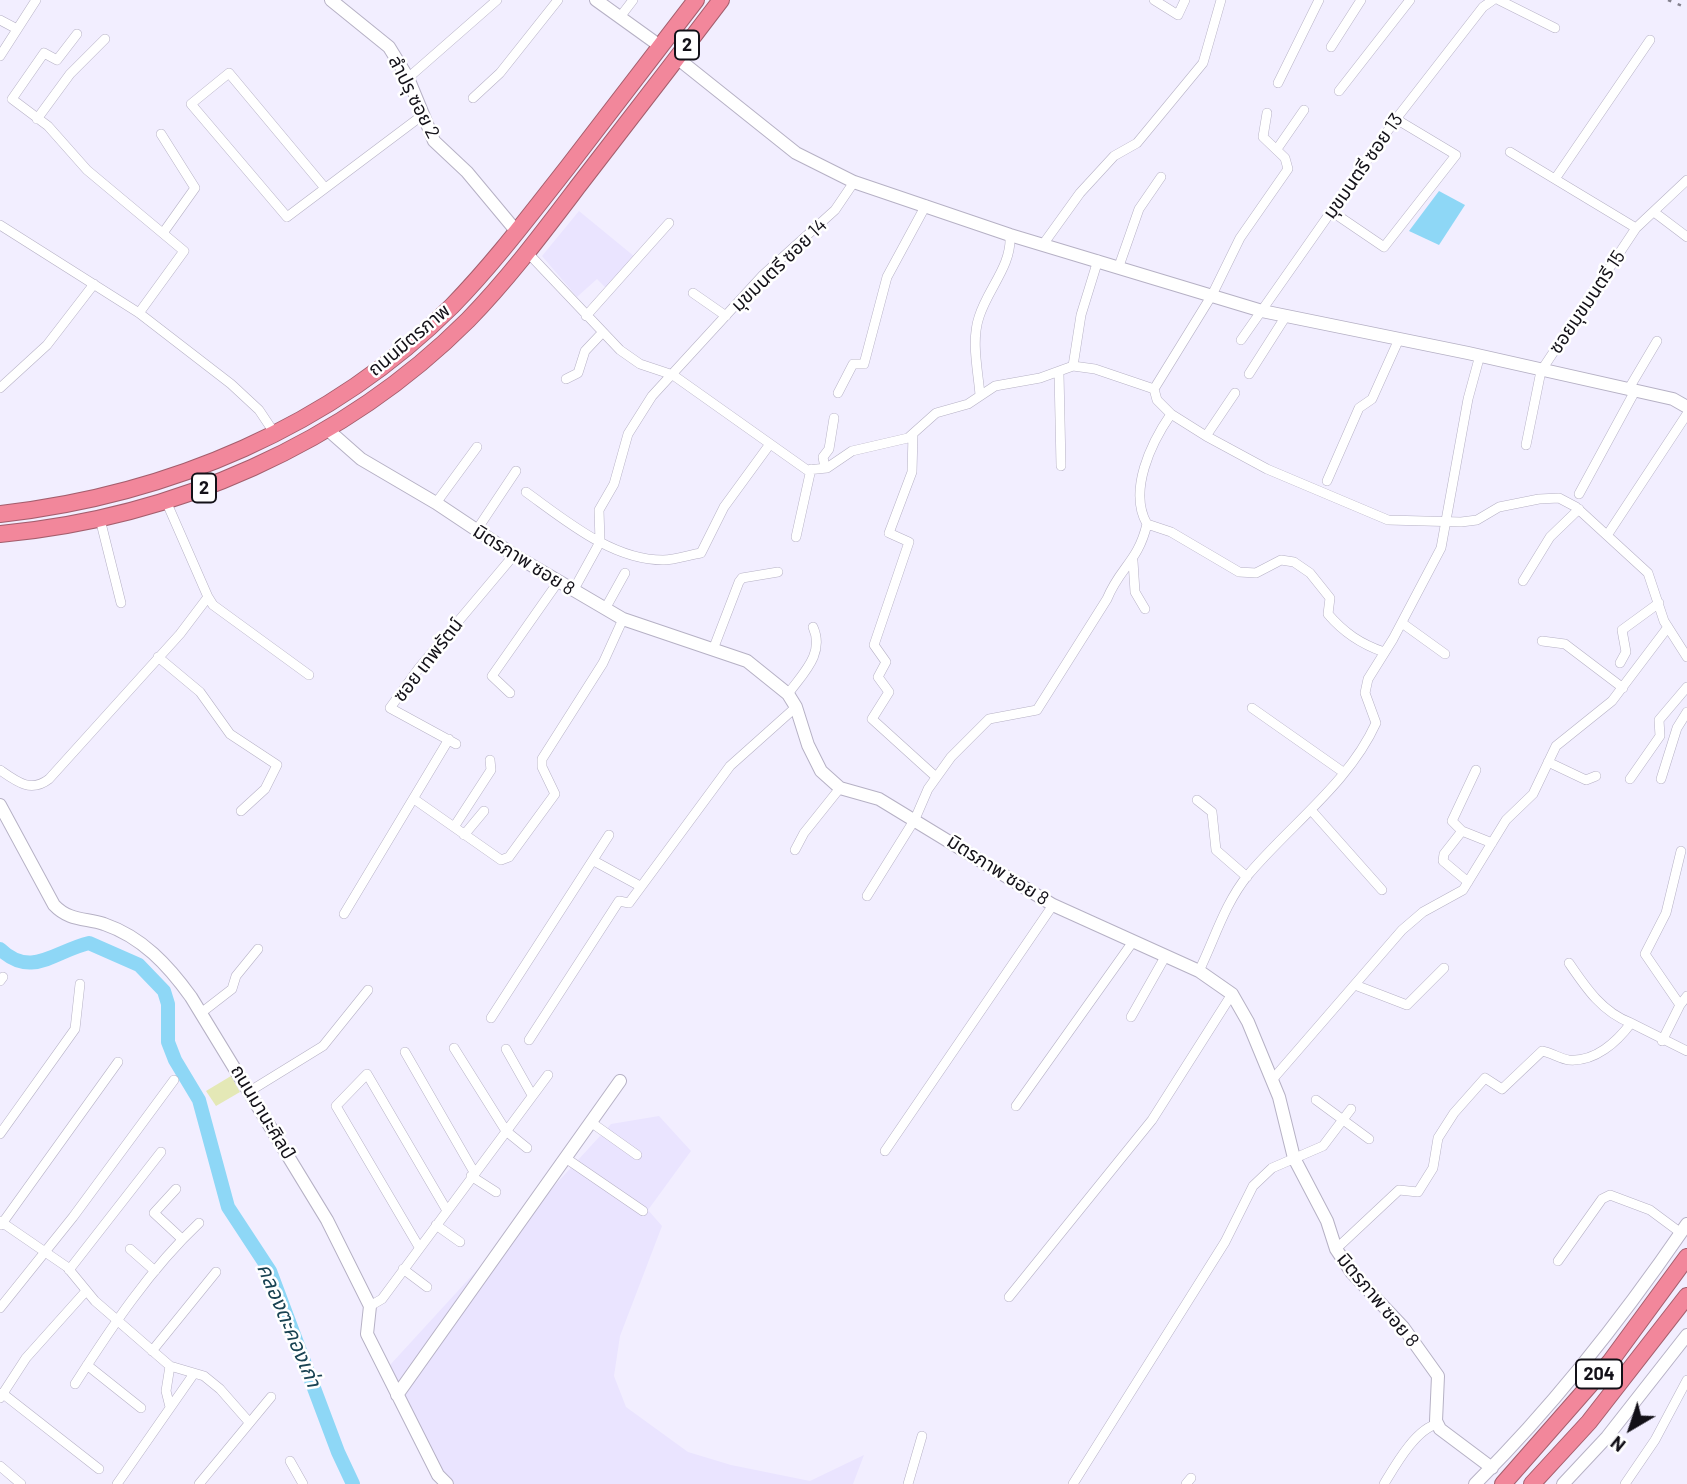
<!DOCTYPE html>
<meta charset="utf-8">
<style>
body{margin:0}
#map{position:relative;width:1687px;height:1484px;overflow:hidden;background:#f2eeff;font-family:Barlow,sans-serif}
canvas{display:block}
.north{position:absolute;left:1596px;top:1393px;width:70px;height:70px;-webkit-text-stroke:5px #fff;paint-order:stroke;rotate:219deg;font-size:19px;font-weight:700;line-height:28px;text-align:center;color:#131118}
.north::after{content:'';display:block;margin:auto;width:24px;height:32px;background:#131118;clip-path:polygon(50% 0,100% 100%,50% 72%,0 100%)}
</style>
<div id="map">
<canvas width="1687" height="1484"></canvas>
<div class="north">N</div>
</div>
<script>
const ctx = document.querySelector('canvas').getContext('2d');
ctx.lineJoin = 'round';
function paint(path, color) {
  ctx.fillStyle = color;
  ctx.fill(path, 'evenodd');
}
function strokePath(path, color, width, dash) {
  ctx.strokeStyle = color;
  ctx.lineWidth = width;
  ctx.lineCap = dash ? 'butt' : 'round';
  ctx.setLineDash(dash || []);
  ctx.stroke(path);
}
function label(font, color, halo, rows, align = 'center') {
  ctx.font = font + ' Barlow,"Noto Sans Thai",sans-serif';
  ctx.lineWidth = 5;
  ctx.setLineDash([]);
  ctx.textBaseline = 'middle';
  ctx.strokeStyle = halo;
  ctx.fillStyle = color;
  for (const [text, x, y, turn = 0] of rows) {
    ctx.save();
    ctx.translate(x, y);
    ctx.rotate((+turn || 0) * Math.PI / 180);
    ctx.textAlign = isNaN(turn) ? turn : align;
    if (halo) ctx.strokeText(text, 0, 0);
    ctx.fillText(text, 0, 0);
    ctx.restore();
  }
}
paint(new Path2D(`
 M579 211 635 257 607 289 597 279 577 297 542 256Z
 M659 1116 691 1151 648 1210 662 1226 620 1336 614 1376 626 1407 688 1452 731 1465 810 1481 864 1455 853 1484H451L441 1474 390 1365 611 1124Z`), '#eae4ff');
paint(new Path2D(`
 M231 1076 240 1092 216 1106 206 1091Z`), '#e4e8b6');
paint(new Path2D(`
 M1439 191 1465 205 1439 245 1409 231Z`), '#8ed7f6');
strokePath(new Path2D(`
 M0 949C31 979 55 951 89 943L139 965 164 991 168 1004V1042L175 1060 199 1100 228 1207 270 1271 338 1452 353 1484`), '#8ed7f6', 14);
const street = new Path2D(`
 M1154 0 1178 15 1185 0
 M1499 0 1555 28
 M620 17 633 0
 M0 20 17 29
 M77 34 57 60 44 53 12 99 48 126 87 170 184 251 139 313
 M1331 47 1361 0
 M0 56 36 0
 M408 78 497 0
 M1278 83 1319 0
 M1339 91 1410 0
 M473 98 500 73 558 0
 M37 119 70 74 105 39
 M161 134 195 188 163 233
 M1277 149 1304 110
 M1510 152 1636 228
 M1555 179 1650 40
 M325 188 229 73 191 104 287 217 424 114
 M1331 211 1384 247 1456 155 1396 119
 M1654 212 1687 237
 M0 225 139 313 231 384 259 410 275 434
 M1044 243 1080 193 1114 156 1137 143 1203 63 1221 0
 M527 252 620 350 640 364 673 375 807 470 827 468 852 451 908 438 936 413 968 404 995 386 1040 378 1073 366 1095 369 1154 389 1157 400 1171 414 1206 436 1267 469 1388 520 1461 522 1477 520 1499 507 1539 499 1559 498 1576 507 1648 573 1664 621 1687 657
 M1119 266 1139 209 1161 177
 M693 293 726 316
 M586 316 669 223
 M1241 340 1396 119 1483 7 1493 0
 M1073 366 1081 315 1098 260
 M1059 373 1061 466
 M1249 374 1286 316
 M566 379 578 373 585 351 602 333
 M0 388 47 345 94 284
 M1154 389 1212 295 1240 238 1288 169 1285 158 1263 137 1267 113
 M1628 390 1657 341
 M838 393 853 364H864L887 277 926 205
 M980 395C978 370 971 341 979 317 988 288 1012 266 1010 235
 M913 434 912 472 889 533 909 542 874 645 886 662 878 677 889 692 872 719 936 777
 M1206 436 1235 393
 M1526 445 1541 371 1636 228 1687 180
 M825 468 823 457 829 449 834 418
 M1327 481 1359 408 1372 399 1399 339
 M526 492C565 520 612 560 663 560 675 560 689 555 701 553L724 507 770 444
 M1579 494 1635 391
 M436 503 477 447
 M100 519 121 603
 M1147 524 1171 532 1239 572 1256 573 1281 560 1294 562 1310 573 1330 598 1328 614C1344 633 1361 644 1384 652
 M476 531 516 471
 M1608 534 1687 414
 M796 537 811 469
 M1133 561 1135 592 1145 609
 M1523 581 1550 537 1579 509
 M573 591 600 542 599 510 614 484 628 434 652 396 763 275 835 210 854 182
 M208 597 213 605 309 675
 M605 609 625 573
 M1402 623 1445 654
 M1542 641 1565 644 1623 688
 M714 647 739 582 742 578 778 572
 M158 657 200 692 230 734 277 765 265 789 241 811
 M1620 663 1626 652 1622 630 1659 603
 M510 693 492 676 558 582
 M788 694C803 673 825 654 813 627
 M1252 708 1343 772
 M456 744 390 708 419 668 514 555
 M1548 762 1586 780 1596 776
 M0 770C17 782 31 793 49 779L180 634 208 597 166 501
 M1630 779 1660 736 1659 720 1687 687
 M1661 779 1677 728 1687 712
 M414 799 501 860 509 857 555 794 542 767V759L603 663 623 619
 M1197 800 1212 812 1216 850 1247 877
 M1311 810 1382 890
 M454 827 491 770 490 760
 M1462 831 1452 821 1476 770
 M464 835 484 811
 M795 850 804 833 840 788
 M594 861 640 886
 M1468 882 1443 861 1444 854 1462 831 1492 843
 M867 896 915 819 928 789 951 757 989 719 1037 710 1107 599C1120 567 1138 562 1147 524 1128 491 1151 443 1171 414
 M344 914 449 739
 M1569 963C1586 988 1602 1012 1631 1023
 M1199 971C1215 938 1225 903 1248 875 1290 825 1349 783 1376 723L1365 693 1368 679 1393 639 1441 548 1468 399 1480 355
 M0 981 3 977
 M1355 985 1407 1005 1444 968
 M1680 1005 1687 996
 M201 1013 232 989 236 976 258 949
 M1131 1017 1165 957
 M491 1018 609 835
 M529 1040 619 901 629 903 730 766 796 707
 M1662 1041 1680 1005 1645 954 1666 913 1681 851
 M454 1048 506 1131 527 1148
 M506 1049 532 1095
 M405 1052 474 1172
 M1272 1080 1402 930 1423 912 1463 890 1506 820 1533 794 1556 746 1612 701 1668 627
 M250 1091 323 1046 368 990
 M1316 1100 1369 1139
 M1016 1106 1132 943
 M592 1123 637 1155
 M0 1134 75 1029 80 984
 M885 1151 1053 905
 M567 1159 643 1211
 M471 1176 496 1192
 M176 1189 154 1213 182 1239
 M0 1221 67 1267 95 1301 170 1366 204 1376 220 1389 249 1422
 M1 1225 118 1062
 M436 1225 460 1242
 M419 1247 336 1106 367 1074 446 1209
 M130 1249 155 1271
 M1336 1249 1399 1190 1418 1192 1433 1168 1438 1138 1454 1113 1485 1078 1502 1089 1542 1051C1552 1053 1561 1059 1569 1060 1595 1062 1617 1042 1631 1023L1687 1051
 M1558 1261 1602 1199 1610 1195 1650 1210 1681 1233
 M403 1269 427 1287
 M69 1270 161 1152
 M1009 1297 1152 1120 1232 994
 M370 1306 382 1299 548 1075
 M0 1308 73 1217 174 1080
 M152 1351 216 1272
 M87 1365 141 1408
 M170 1366 166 1391 170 1407
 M75 1384C111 1328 150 1269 199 1223
 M2 1393 99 1469
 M0 1398 26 1358 86 1291
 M290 1461 303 1484
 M0 1466 21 1484
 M117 1484 193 1375
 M199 1484 271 1397
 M908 1484 922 1436
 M1073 1484 1225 1242 1253 1186 1272 1168 1323 1146 1351 1109
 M1186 1484 1191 1478
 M1384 1484C1395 1466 1416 1428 1438 1424
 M1625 1484 1655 1440 1687 1380`);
const secondary = new Path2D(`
 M331 0 389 47 408 78 434 141 467 172 517 232
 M596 0 660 46
 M677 58 796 153 854 182 1010 235 1262 311 1468 353 1673 399 1687 407
 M327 429 361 459 436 503 514 555 623 619 747 661 788 694 796 707 808 745 821 771 840 788 879 799 1053 905 1199 971 1232 994 1248 1022 1279 1097 1294 1158 1327 1221 1336 1249 1352 1273 1403 1327 1438 1376 1436 1421 1440 1429 1492 1468
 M0 805 54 905C69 921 85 918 104 924 142 937 168 965 191 997L327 1220 370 1306 367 1334 438 1475 447 1484
 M397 1395 620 1081
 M1475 1484C1555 1405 1624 1316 1687 1224
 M1563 1484 1607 1437 1687 1335`);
const highway = new Path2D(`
 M0 514C169 495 331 427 452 306 494 263 530 215 567 168 610 112 653 56 696 0
 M0 534C174 518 344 444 468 320 509 278 544 231 579 185 627 123 674 62 721 0
 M1503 1484 1610 1362 1687 1257
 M1532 1484 1589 1422 1687 1296`);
strokePath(street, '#b6b1c5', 10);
strokePath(secondary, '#b6b1c5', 14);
strokePath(highway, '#a45e6d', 18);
strokePath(street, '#fff', 9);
strokePath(secondary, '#fff', 12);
strokePath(highway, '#f2879b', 16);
strokePath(new Path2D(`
 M1668 0 1687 8`), '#84818d', 2.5, [3.5, 7]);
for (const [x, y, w] of [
 [687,45,24],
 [204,488,24],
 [1599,1374,46]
]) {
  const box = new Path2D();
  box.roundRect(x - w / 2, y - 14.5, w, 29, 5);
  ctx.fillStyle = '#fff';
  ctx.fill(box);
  strokePath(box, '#131118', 2);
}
label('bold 18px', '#131118', null, [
 ["2",687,45],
 ["2",204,488],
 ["204",1599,1374]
]);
label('19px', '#131118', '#fff', [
 ["ลำปรุ ซอย 2",414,97,63],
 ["มุขมนตรี ซอย 13",1363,166,-55],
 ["มุขมนตรี ซอย 14",779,265,-44],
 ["ซอยมุขมนตรี 15",1587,302,-56],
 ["ถนนมิตรภาพ",409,340,-40],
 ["มิตรภาพ ซอย 8",524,560,32],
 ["ซอย เทพรัตน์",428,660,-52],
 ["มิตรภาพ ซอย 8",998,870,32],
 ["ถนนมานะศิลป์",263,1112,59],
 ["มิตรภาพ ซอย 8",1378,1300,50]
]);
label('italic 21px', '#194353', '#fff', [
 ["คลองตะคองเก่า",289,1325,67]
]);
</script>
